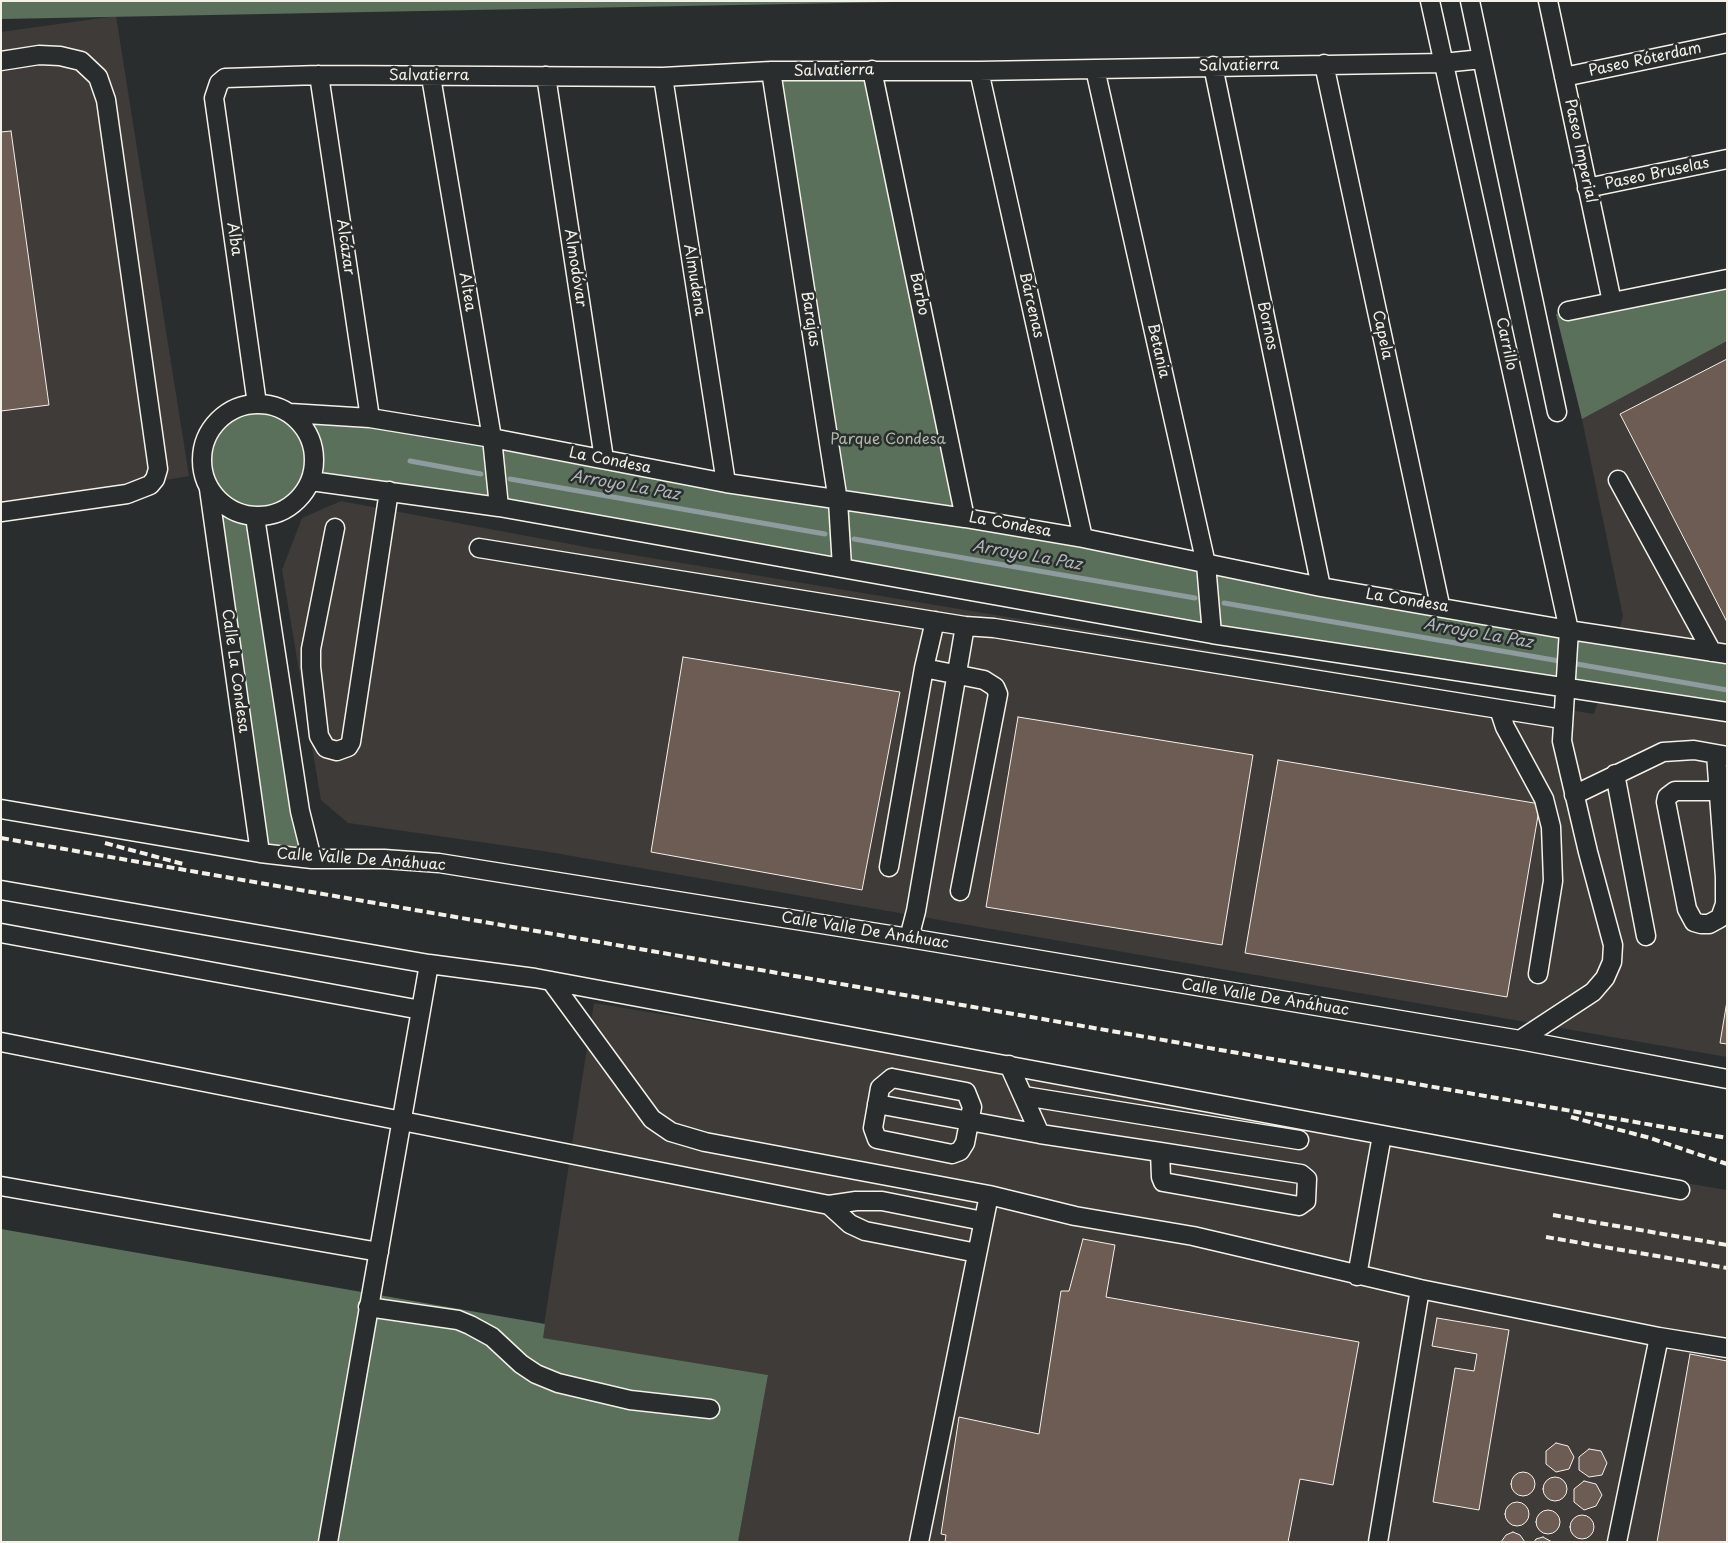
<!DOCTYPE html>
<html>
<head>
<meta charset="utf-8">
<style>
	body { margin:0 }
	#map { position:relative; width:1728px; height:1543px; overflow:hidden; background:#2a2d2e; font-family:"Playpen Sans",sans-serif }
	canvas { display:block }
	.frame { position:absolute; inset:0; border:2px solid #f4f1e8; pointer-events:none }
</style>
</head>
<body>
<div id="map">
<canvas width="1728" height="1543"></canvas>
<div class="frame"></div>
</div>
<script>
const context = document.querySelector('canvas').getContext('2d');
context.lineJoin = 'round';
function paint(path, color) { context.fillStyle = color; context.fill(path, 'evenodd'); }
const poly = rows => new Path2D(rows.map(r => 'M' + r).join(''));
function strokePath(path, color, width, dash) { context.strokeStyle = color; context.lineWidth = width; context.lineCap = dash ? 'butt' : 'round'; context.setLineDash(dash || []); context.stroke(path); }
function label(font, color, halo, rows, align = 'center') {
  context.font = font + ' "Playpen Sans",sans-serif'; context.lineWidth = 5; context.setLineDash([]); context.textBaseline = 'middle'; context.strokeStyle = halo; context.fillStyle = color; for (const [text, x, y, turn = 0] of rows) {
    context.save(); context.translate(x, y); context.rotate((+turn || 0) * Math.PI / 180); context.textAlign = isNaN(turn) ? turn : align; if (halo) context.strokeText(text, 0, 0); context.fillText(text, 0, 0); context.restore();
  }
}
paint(poly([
	[116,16,189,476,1,508,1,32],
	[1727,341,1727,1057,543,851,348,823,321,800,282,570,302,518,341,501,591,548,1594,714,1623,616,1582,419],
	[594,1003,1727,1190,1727,1542,738,1542,768,1375,542,1338]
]), '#3e3b39');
paint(poly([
	[1,1,947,1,1,19],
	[872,70,965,517,1727,654,1727,712,311,481,298,500,278,513,255,517,312,859,261,853,209,489,203,474,201,457,205,440,213,426,225,414,240,407,257,404,274,406,290,413,838,500,771,71],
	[1727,279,1727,341,1582,419,1556,314],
	[1,1229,545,1324,543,1338,768,1375,738,1542,1,1542]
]), '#5a705b');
strokePath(poly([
	[410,461,481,474],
	[510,479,825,534],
	[854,539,1195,598],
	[1224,603,1727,690]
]), '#8e9b9f', 5);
const building = poly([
	[11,131,49,405,1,411,1,132,11,131],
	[1727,359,1727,622,1620,414,1727,359],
	[683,657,900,692,862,890,651,852,683,657],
	[1018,717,1253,755,1222,945,986,907,1018,717],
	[1278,760,1540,804,1507,997,1245,953,1278,760],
	[1727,1001,1727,1044,1720,1043,1727,1001],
	[1083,1239,1115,1245,1106,1297,1359,1342,1333,1485,1300,1479,1288,1542,945,1542,946,1535,941,1534,959,1417,1039,1434,1061,1291,1069,1291,1083,1239],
	[1437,1318,1509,1330,1479,1510,1433,1502,1455,1368,1474,1371,1477,1354,1432,1346,1437,1318],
	[1690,1354,1727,1361,1727,1542,1657,1542,1690,1354],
	[1556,1443,1568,1446,1574,1457,1569,1469,1556,1472,1546,1464,1546,1451,1556,1443],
	[1589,1449,1601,1451,1607,1463,1602,1475,1589,1477,1579,1470,1579,1457,1589,1449],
	'1511 1484a12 12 0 1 1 24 0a12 12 0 1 1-24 0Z',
	'1543 1489a12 12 0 1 1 24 0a12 12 0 1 1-24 0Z',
	[1584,1481,1596,1484,1602,1495,1596,1506,1584,1510,1574,1502,1574,1489,1584,1481],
	'1505 1514a12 12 0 1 1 24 0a12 12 0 1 1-24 0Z',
	'1536 1522a12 12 0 1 1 24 0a12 12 0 1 1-24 0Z',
	'1570 1527a12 12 0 1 1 24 0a12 12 0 1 1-24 0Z',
	[1513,1532,1520,1535,1525,1542,1501,1542,1506,1535,1513,1532],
	[1543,1537,1552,1542,1534,1542,1536,1539,1543,1537]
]);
paint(building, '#6c5c53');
strokePath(building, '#f4f1e8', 1);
const minor = poly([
	[1430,1,1569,630,1562,741,1588,852,1613,945,1612,962,1605,978,1593,992,1520,1040],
	[1470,1,1557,412],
	[1548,1,1612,302],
	[1,61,39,55,60,56,81,61,98,77,106,100,158,469,155,479,150,485,127,494,1,512],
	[1324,64,1440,605],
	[1213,66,1321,587],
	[1095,69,1206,564,1212,634],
	[872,70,965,518],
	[771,71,838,501,842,567],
	[979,71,1083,538],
	[319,75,370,418],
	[546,76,604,459],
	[431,77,492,438,499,507],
	[663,77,726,483],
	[1564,77,1727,43],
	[1587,188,1727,159],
	[1568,311,1727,279],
	'202 460a56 56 0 1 1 112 0a56 56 0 1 1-112 0Z',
	[257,404,214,98,219,83,225,78,319,75,663,77,771,71,979,71,1443,63,1482,59],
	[290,413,370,418,492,438,726,483,965,518,1083,538,1321,587,1569,630,1727,654],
	[1618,480,1712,652],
	[311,481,499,507,1212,634,1727,712],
	[209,489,260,853],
	[255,517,300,811,312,859],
	[335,528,311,649,311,667,319,736,326,748,337,751,348,747,351,742,389,491],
	[479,548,965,626],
	[924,668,984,680,995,687,998,694,960,891],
	[1499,709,1562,719],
	[1716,754,1725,877,1725,904,1720,918,1709,924,1701,924,1694,922,1687,909,1666,802,1667,797,1675,791,1718,791],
	[1615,774,1646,936],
	[1574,795,1663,752,1694,750,1727,756],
	[1,809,260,853,312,859,384,859,439,863,909,938,1520,1040,1727,1079],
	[889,867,924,668,935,621],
	[1,890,429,964,535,978,1680,1190],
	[1,933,421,1010],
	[909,938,916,911,965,626,994,628,1499,709,1505,727,1544,799,1551,827,1553,881,1538,974],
	[551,981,652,1119,671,1132,705,1142,989,1195,1075,1216,1193,1236,1420,1289,1659,1337,1727,1348],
	[1,1042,829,1205,856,1201,882,1201,983,1221],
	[1009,1065,1040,1134,1160,1152,1301,1174,1307,1179,1306,1201,1299,1206,1163,1182,1161,1177,1160,1152],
	[892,1078,966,1092,972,1107,965,1143,960,1151,952,1154,877,1139,873,1128,880,1088,892,1078],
	[1024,1096,1299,1140],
	[877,1104,1040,1134],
	[1,1186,379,1252],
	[829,1205,850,1224,865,1231,977,1253],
	[1357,1276,1382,1135],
	[368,1307,458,1320,470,1325,492,1337,521,1364,536,1374,558,1383,630,1400,710,1409],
	[328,1542,429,964],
	[919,1542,989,1195],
	[1378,1542,1420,1289],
	[1617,1542,1659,1337]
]);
strokePath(minor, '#f4f1e8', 21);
strokePath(minor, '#2a2d2e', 18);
strokePath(poly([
	[1,838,1727,1138],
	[105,843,183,864],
	[1571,1117,1650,1138,1727,1164],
	[1553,1215,1727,1245],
	[1546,1237,1727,1268]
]), '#f4f1e8', 4, [8, 4]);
label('15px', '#f4f1e8', '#2a2d2e', [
	["Paseo Róterdam",1645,60,-12],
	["Salvatierra",1239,66,-1],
	["Salvatierra",834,71,-1],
	["Salvatierra",429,76],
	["Paseo Imperial",1580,151,78],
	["Paseo Bruselas",1657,174,-12],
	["Alba",234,239,82],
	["Alcázar",345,247,82],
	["Almodóvar",575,268,81],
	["Almudena",694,280,81],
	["Altea",467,292,81],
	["Barbo",919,294,78],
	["Bárcenas",1031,305,77],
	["Barajas",810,319,81],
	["Bornos",1267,326,78],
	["Capela",1382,335,78],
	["Carrillo",1506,344,78],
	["Betania",1158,351,77],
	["La Condesa",610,461,11],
	["La Condesa",1010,525,10],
	["La Condesa",1407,601,9],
	["Calle La Condesa",235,671,82],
	["Calle Valle De Anáhuac",361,860,4],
	["Calle Valle De Anáhuac",865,931,9],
	["Calle Valle De Anáhuac",1265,998,9]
]);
label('15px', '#afb7a9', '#2a2d2e', [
	["Parque Condesa",888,440]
]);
label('italic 16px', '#b0b8b7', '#2a2d2e', [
	["Arroyo La Paz",625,486,10],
	["Arroyo La Paz",1027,556,10],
	["Arroyo La Paz",1478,634,10]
]);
</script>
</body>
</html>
